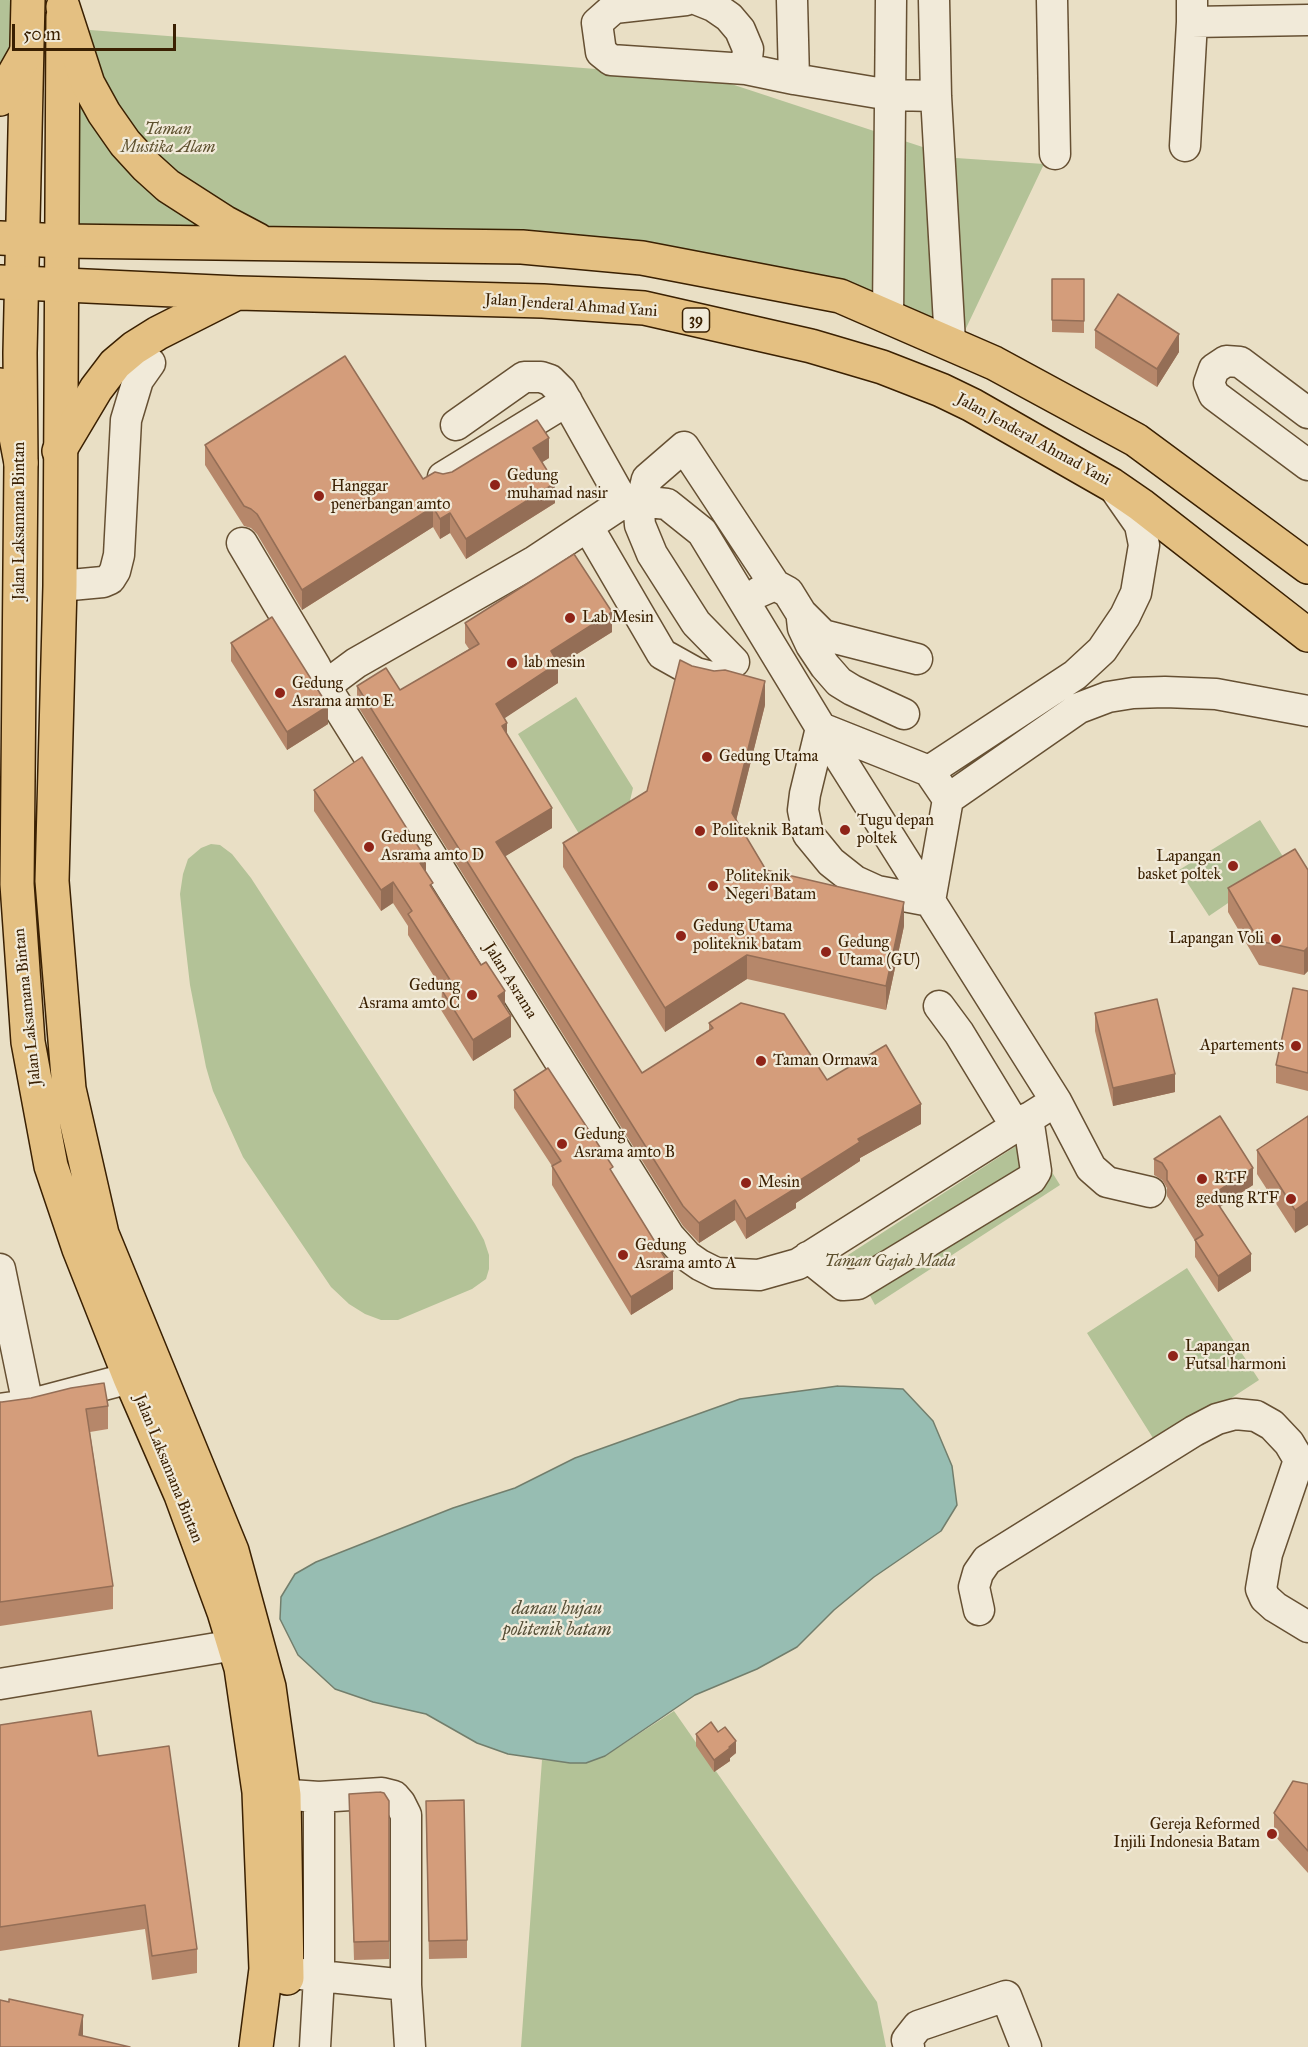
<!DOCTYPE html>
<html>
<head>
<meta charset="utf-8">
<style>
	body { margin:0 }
	#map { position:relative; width:1308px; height:2047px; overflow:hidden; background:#e9dfc5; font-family:"IM FELL Great Primer",serif }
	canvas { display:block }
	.scale { position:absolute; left:12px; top:24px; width:164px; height:27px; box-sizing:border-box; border:3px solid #3a2002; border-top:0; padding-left:8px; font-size:18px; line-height:21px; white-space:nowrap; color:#3a2002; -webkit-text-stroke:4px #f1ead9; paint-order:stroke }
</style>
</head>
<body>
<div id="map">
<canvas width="1308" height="2047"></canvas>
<div class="scale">50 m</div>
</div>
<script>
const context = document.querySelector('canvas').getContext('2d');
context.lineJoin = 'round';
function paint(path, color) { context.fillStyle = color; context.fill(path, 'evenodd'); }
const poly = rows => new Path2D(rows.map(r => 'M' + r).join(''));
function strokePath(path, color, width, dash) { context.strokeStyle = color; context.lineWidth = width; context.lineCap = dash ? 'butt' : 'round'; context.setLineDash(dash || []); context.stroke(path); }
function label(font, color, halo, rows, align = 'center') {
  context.font = font + ' "IM FELL Great Primer",serif'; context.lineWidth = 4.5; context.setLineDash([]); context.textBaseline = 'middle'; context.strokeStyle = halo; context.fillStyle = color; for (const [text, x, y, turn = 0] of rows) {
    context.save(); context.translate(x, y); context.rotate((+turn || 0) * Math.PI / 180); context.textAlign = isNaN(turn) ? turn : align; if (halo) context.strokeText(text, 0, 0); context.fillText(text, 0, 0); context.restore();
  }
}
paint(poly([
	[0,0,15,0,14,43,0,80],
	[90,30,713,78,956,158,1044,164,959,343,642,258,63,241,63,91],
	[576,697,633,788,628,809,581,837,518,734],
	[1260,820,1287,863,1209,916,1179,870],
	[211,844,220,845,232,854,251,878,475,1224,484,1240,489,1255,489,1269,486,1279,472,1289,398,1320,381,1320,365,1314,349,1304,331,1287,243,1157,213,1091,206,1067,190,985,184,933,180,894,183,874,188,859,201,848],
	[1030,1137,1060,1185,875,1305,848,1255],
	[1187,1268,1259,1380,1158,1446,1087,1333],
	[674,1711,877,2002,886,2047,521,2047,542,1760,586,1763,605,1756]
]), '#b3c297');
const water = poly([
	[838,1386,903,1389,933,1421,952,1466,957,1505,941,1531,874,1577,834,1610,797,1647,757,1669,695,1695,605,1756,586,1763,570,1763,508,1754,477,1743,426,1714,373,1702,335,1689,298,1655,280,1619,281,1597,295,1574,316,1562,453,1508,515,1488,575,1458,740,1399,838,1386]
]);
paint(water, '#97bdb2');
strokePath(water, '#727e6c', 1.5);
const minor = poly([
	[686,0,614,8,597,23,601,52,611,60,746,69,794,79],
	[698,0,713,6,729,17,740,30,748,49,746,69],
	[792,0,794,79,890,95,936,96],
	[934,0,936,96,950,342],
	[1052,0,1055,154],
	[1192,22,1308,20],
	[1185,146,1192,22,1192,0],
	[888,316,891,0],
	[1308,413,1240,362,1226,361,1214,369,1209,383,1214,395,1308,465],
	[456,425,524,377,541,377,550,380,561,391,625,505],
	[443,477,567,401],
	[588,527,662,654,696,673,716,678],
	[242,543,315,666,325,686,669,1236,687,1256,700,1265,716,1273,759,1275,798,1264,1056,1101],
	[60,586,103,582,110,579,115,571,119,555,126,420,138,380,150,363],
	[759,592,775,585,788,592,801,613,823,635,917,659],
	[802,619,803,628,811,645,825,666,839,682,852,690,904,714],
	[734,662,696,623,652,554,640,525,639,513,647,479,684,447,775,585],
	[325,686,356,663,535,561,618,506,639,501,667,504,702,532,821,728,1056,1101,1091,1168,1107,1182,1150,1192],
	[821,728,929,771,948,799,930,901],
	[821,728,805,794,803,810,808,834,831,862,855,881,877,891,930,901],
	[929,771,1075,675,1102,650,1125,616,1136,593,1144,545,1140,525,1117,492],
	[948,799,1079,708,1108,697,1133,693,1165,692,1216,694,1308,711],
	[939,1006,959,1033,1015,1125],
	[808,1257,843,1285,858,1284,1031,1179,1036,1171,1028,1118],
	[0,1269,28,1405],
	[0,1409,28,1405,130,1378],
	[979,1610,974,1587,978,1573,987,1560,1194,1431,1217,1419,1235,1414,1256,1416,1272,1425,1289,1443,1299,1460,1267,1554,1261,1589,1265,1598,1275,1607,1308,1627],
	[0,1684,235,1645],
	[262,1793,319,1797,382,1793,394,1796,400,1803,406,1815,406,1985,410,2047],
	[301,1974,406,1985],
	[315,2047,319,1977,319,1797],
	[909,2047,907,2040,918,2026,1006,1996,1026,2047]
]);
const major = poly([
	[28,0,20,353,21,463,17,884,28,1042,51,1166,79,1249,130,1378,181,1495,224,1612,241,1668,259,1792,266,1969,256,2047],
	[63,17,60,586,52,881,69,1089,102,1234,232,1551,269,1687,284,1795,287,1978]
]);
const highway = poly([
	[63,7,88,84,104,113,125,143,147,167,168,186,224,222,258,240],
	[0,99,26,53],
	[0,238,63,241,522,247,642,258,840,296,994,363,1136,440,1308,567],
	[0,282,238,293,543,301,644,308,811,346,882,367,941,390,972,405,1112,485,1141,505,1308,635],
	[0,385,9,401,21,463],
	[59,451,96,389,115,364,134,348,158,333,237,293]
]);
strokePath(minor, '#665033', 33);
strokePath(major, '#3a2002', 36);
strokePath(highway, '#3a2002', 36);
strokePath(minor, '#f1ead9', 30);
strokePath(major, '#e4c082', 33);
strokePath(highway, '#e4c082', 33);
paint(poly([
	[1052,279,1084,279,1084,333,1052,332],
	[1095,330,1179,352,1157,387,1095,348],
	[205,445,423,479,443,474,549,458,542,462,555,503,466,559,450,533,440,539,433,527,302,610,257,534,251,528,244,526,205,465],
	[465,623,612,632,558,666,558,683,504,718,507,734,552,828,505,856,642,1073,709,1031,709,1023,827,1080,921,1124,860,1158,860,1161,796,1203,796,1208,746,1239,735,1220,699,1243,683,1226,357,705,357,686,400,690,469,649,465,643],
	[231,643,328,724,287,750,231,661],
	[765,705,736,820,766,870,904,926,886,1010,747,979,665,1032,563,867,563,843,647,791],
	[314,790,426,873,433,889,505,1008,511,1037,473,1061,441,1010,442,989,408,935,408,926,393,903,381,911,314,811],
	[1308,870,1308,971,1304,975,1259,965,1228,912,1228,888],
	[1308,991,1308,1091,1276,1083,1276,1065],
	[1095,1013,1175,1092,1113,1106,1095,1031],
	[514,1090,613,1175,673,1289,631,1315,552,1185,552,1166,514,1108],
	[1308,1116,1295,1233,1257,1174,1257,1150],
	[1154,1159,1253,1185,1220,1207,1251,1271,1218,1292,1195,1257,1195,1241,1167,1196,1167,1188,1162,1180,1154,1175],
	[0,1402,108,1406,108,1429,90,1432,113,1586,113,1609,0,1626],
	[0,1725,98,1756,197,1949,197,1973,152,1980,145,1929,0,1951],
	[718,1732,736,1753,730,1758,730,1761,714,1772,696,1746,696,1734],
	[1308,1784,1308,1873,1274,1835,1274,1813],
	[349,1794,389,1801,389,1959,354,1960],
	[426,1819,467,1940,467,1958,429,1959]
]), '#b6876a');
paint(poly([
	[1179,334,1179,352,1157,387,1157,369],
	[549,438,549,458,533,468,533,448],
	[555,483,555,503,466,559,466,539],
	[433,507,433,527,302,610,302,590],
	[450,513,450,533,440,539,440,519],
	[612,612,612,632,558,666,558,683,496,724,496,704,551,651],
	[765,681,765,705,732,837,732,813],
	[328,706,328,724,287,750,287,732],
	[507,723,507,743,502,726],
	[552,808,552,828,496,862,496,842],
	[426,859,426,881,420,863],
	[393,882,393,903,381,911,381,890],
	[904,902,904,926,886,1010,886,986],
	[1308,947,1308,971,1304,975,1304,951],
	[747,955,747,979,665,1032,665,1008],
	[505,991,505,1012,498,996],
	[511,1016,511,1037,473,1061,473,1040],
	[1175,1074,1175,1092,1113,1106,1113,1088],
	[921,1104,921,1124,860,1158,860,1161,796,1203,796,1208,746,1239,746,1219,794,1184,858,1139],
	[1253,1168,1253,1185,1212,1212,1212,1195],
	[735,1200,735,1220,699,1243,699,1223],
	[1308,1201,1308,1225,1295,1233,1295,1210],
	[1251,1254,1251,1271,1218,1292,1218,1276],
	[673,1271,673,1289,631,1315,631,1297],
	[736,1741,736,1753,730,1758,730,1761,714,1772,714,1760],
	[83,2015,83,2035,81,2047,79,2035]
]), '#946e56');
const building = poly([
	[1052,279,1084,279,1084,321,1052,320,1052,279],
	[1118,294,1179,334,1157,369,1095,330,1118,294],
	[345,356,423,479,435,472,443,474,452,472,537,420,549,438,533,448,555,483,466,539,450,513,440,519,433,507,302,590,257,514,251,509,244,506,205,445,345,356],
	[574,554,612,612,551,651,558,663,496,704,507,723,502,726,552,808,496,842,642,1073,713,1028,709,1023,741,1003,784,1014,827,1080,886,1045,921,1104,858,1139,860,1142,794,1184,796,1188,746,1219,735,1200,699,1223,683,1206,357,686,386,668,400,690,479,644,465,623,574,554],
	[272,617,328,706,287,732,231,643,272,617],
	[680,660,692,666,714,671,725,670,765,681,732,813,766,870,904,902,886,986,747,955,665,1008,563,843,647,791,680,660],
	[362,757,426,859,420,863,433,883,430,885,481,965,486,962,505,991,498,996,511,1016,473,1040,441,989,452,983,408,914,412,911,393,882,381,890,314,790,362,757],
	[1295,849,1308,870,1308,947,1304,951,1259,941,1228,888,1295,849],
	[1293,988,1308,991,1308,1073,1276,1065,1293,988],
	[1157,999,1175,1074,1113,1088,1095,1013,1157,999],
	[548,1068,613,1167,610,1169,673,1271,631,1297,552,1166,561,1161,514,1090,548,1068],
	[1220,1116,1253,1168,1212,1195,1251,1254,1218,1276,1195,1240,1203,1235,1167,1180,1167,1171,1162,1163,1154,1159,1220,1116],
	[1308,1116,1308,1201,1295,1210,1257,1150,1308,1116],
	[104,1383,108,1406,86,1409,113,1586,0,1602,0,1402,2,1402,31,1398,71,1388,104,1383],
	[91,1711,98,1756,169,1746,197,1949,152,1956,145,1905,0,1927,0,1725,91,1711],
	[711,1722,718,1732,725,1727,736,1741,729,1747,730,1748,714,1760,696,1734,711,1722],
	[1293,1781,1308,1784,1308,1851,1274,1813,1293,1781],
	[380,1792,384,1793,389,1801,389,1941,354,1942,349,1794,380,1792],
	[464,1800,467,1940,429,1941,426,1801,464,1800],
	[9,1999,83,2015,79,2035,130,2047,0,2047,0,2000,9,2002,9,1999]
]);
paint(building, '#d49d7b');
strokePath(building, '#946e56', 1.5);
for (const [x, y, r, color] of [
	[495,485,6,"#8f2418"],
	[319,496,6,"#8f2418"],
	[570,618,6,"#8f2418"],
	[512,663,6,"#8f2418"],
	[280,693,6,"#8f2418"],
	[707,757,6,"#8f2418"],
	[845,830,6,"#8f2418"],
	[700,831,6,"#8f2418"],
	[369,847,6,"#8f2418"],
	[1233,866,6,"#8f2418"],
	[713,886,6,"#8f2418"],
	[681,936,6,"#8f2418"],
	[1276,939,6,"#8f2418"],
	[826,952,6,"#8f2418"],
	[472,995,6,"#8f2418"],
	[1296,1046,6,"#8f2418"],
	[761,1061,6,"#8f2418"],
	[562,1144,6,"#8f2418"],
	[1202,1179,6,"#8f2418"],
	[746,1183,6,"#8f2418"],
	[1291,1199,6,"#8f2418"],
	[623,1255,6,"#8f2418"],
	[1173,1356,6,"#8f2418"],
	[1272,1834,6,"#8f2418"]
]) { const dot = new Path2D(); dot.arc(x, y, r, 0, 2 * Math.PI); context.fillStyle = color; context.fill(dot); strokePath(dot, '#f1ead9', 2); }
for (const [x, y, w] of [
	[696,320,27]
]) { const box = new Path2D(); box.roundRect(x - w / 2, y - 12, w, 24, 4.5); context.fillStyle = '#f1ead9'; context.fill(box); strokePath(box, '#3a2002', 1.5); }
label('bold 15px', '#3a2002', null, [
	["39",696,320]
]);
label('italic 16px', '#5e512f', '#f1ead9', [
	["Taman",168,130],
	["Mustika Alam",168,148],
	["Taman Gajah Mada",890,1262]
]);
label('16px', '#3a2002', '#f1ead9', [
	["Jalan Jenderal Ahmad Yani",571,306,4],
	["Jalan Jenderal Ahmad Yani",1033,440,29],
	["Jalan Laksamana Bintan",20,521,-90],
	["Jalan Asrama",510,981,58],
	["Jalan Laksamana Bintan",28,1007,-96],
	["Jalan Laksamana Bintan",168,1469,68]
]);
label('16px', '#3a2002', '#f1ead9', [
	["Gedung",507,476],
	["muhamad nasir",507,494],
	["Hanggar",331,487],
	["penerbangan amto",331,505],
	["Lab Mesin",582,618],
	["lab mesin",524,663],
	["Gedung",292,684],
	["Asrama amto E",292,702],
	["Gedung Utama",719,757],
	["Tugu depan",857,821],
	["poltek",857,839],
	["Politeknik Batam",712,831],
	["Gedung",381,838],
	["Asrama amto D",381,856],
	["Lapangan",1221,857,"right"],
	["basket poltek",1221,875,"right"],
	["Politeknik",725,877],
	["Negeri Batam",725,895],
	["Gedung Utama",693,927],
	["politeknik batam",693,945],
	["Lapangan Voli",1264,939,"right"],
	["Gedung",838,943],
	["Utama (GU)",838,961],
	["Gedung",460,986,"right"],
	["Asrama amto C",460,1004,"right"],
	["Apartements",1284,1046,"right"],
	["Taman Ormawa",773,1061],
	["Gedung",574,1135],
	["Asrama amto B",574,1153],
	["RTF",1214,1179],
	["Mesin",758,1183],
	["gedung RTF",1279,1199,"right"],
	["Gedung",635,1246],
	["Asrama amto A",635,1264],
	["Lapangan",1185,1347],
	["Futsal harmoni",1185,1365],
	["Gereja Reformed",1260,1825,"right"],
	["Injili Indonesia Batam",1260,1843,"right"]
], 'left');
label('italic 18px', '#564f37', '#f1ead9', [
	["danau hujau",557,1610],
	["politenik batam",557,1631]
]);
</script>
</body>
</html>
